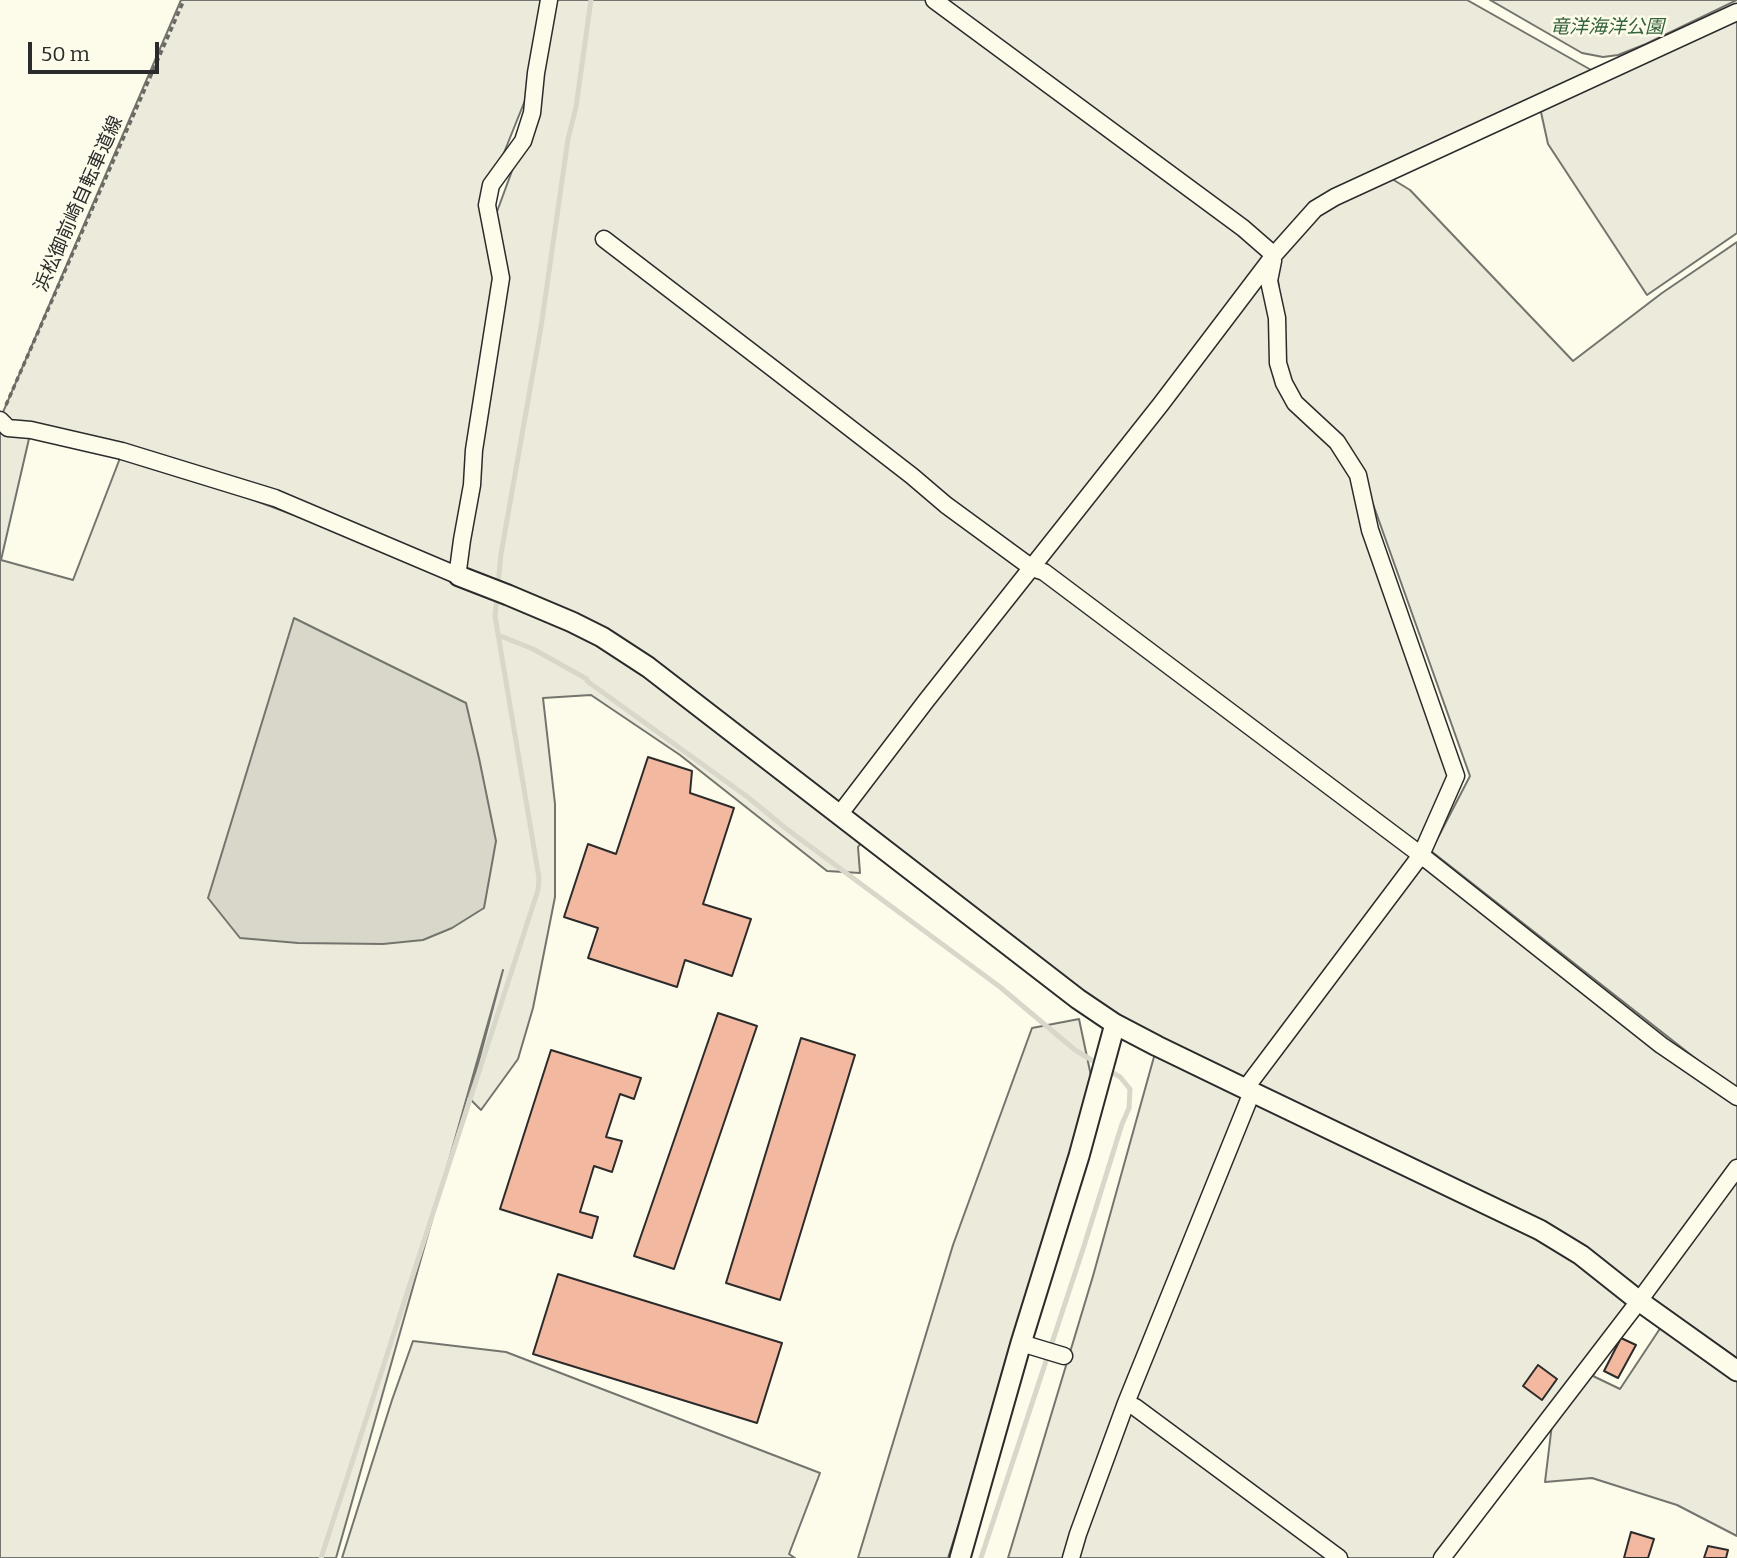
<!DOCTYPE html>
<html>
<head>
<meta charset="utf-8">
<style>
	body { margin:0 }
	#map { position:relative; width:1737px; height:1558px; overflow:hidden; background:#fdfbea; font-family:Bitter,serif }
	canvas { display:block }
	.scale { position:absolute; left:28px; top:42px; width:131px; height:32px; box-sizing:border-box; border:4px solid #2b2b2b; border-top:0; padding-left:9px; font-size:21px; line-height:24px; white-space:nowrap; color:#2b2b2b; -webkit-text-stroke:5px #fdfbea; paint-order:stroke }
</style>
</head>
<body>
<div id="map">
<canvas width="1737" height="1558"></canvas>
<div class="scale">50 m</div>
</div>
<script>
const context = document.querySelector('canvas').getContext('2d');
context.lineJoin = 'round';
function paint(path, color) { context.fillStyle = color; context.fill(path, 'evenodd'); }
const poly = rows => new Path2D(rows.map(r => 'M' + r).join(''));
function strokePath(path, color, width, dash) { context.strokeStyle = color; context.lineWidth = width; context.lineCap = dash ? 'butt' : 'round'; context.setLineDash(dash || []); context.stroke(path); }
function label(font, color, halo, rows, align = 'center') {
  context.font = font + ' Bitter,"Noto Sans JP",serif'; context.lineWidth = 5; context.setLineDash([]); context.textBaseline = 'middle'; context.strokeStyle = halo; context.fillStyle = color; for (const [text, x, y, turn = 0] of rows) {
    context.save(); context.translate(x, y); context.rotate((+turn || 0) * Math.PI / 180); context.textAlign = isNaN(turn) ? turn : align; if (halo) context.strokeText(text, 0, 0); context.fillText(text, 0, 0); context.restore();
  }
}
const green = poly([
	[181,0,1467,0,1600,75,1737,12,1737,233,1647,295,1548,144,1539,103,1384,174,1410,190,1573,361,1662,293,1737,242,1737,1091,1431,851,1470,776,1358,462,1358,475,1456,776,1421,855,1737,1095,1737,1536,1677,1505,1592,1478,1545,1482,1553,1416,1442,1558,1008,1558,1093,1276,1157,1046,1115,1024,866,836,858,847,860,873,827,871,680,755,591,695,543,698,555,804,555,897,533,1008,518,1059,481,1110,469,1098,503,970,336,1558,0,1558,0,419,181,0],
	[532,83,523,141,495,217,491,185,532,83],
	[1250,238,1274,255,1279,287,1278,303,1268,264,1250,238],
	[31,430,122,453,73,580,1,560,31,430],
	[153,463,186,471,443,570,153,463],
	[1640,1301,1665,1321,1620,1389,1593,1376,1622,1323,1640,1301],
	[1490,0,1737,0,1646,44,1618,55,1603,57,1582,53,1490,0],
	[1079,1019,1095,1095,948,1558,858,1558,953,1245,1032,1028,1079,1019],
	[413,1341,506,1352,820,1473,789,1554,795,1558,342,1558,392,1400,413,1341]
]);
paint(green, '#ecebdb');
strokePath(green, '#74746e', 2);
const water = poly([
	[294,618,466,703,479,758,496,841,484,908,452,928,423,940,383,944,298,943,240,938,208,898,294,618]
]);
paint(water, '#d8d7c9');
strokePath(water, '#74746e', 2);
strokePath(poly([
	[498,635,533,649,587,679,587,681,749,798,784,827,1000,987,1075,1050,1100,1065],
	[321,1558,538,890,539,878,495,616,501,554,541,327,568,139,576,107,591,0],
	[981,1558,1084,1246,1122,1124,1129,1108,1130,1089,1120,1077,1108,1070]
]), '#d8d7c9', 5);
const building = poly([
	[648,757,692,771,690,793,734,808,703,904,751,919,732,976,685,960,677,987,588,958,598,928,564,917,588,844,616,854,648,757],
	[718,1013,757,1026,674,1269,634,1256,718,1013],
	[801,1038,855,1055,780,1300,726,1283,801,1038],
	[551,1050,641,1078,634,1099,620,1094,606,1137,622,1141,612,1172,594,1166,580,1212,598,1217,592,1238,500,1209,551,1050],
	[558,1274,782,1343,757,1423,533,1354,558,1274],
	[1621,1338,1636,1345,1618,1378,1604,1371,1621,1338],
	[1538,1365,1557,1379,1542,1400,1523,1386,1538,1365],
	[1631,1532,1654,1539,1648,1558,1624,1558,1631,1532],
	[1708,1546,1728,1550,1726,1558,1704,1558,1708,1546]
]);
paint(building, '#f2b8a0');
strokePath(building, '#2b2b2b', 2);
const minor = poly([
	[934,0,1243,228,1274,255],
	[604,239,775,370,912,476,946,505,1032,568,1044,572,1421,855,1661,1045,1737,1097],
	[0,420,8,428,31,430,122,451,275,498,459,576,458,570,462,540,472,485,474,450,501,278,487,205,491,185,523,141,532,113,536,73,549,0],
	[839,815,926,701,1161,404,1274,255,1315,209,1335,197,1737,12],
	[1245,1089,1421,855,1456,776,1370,530,1358,475,1337,442,1295,403,1284,383,1278,363,1277,318,1269,281,1273,261],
	[1021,1343,1064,1356],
	[1126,1403,1135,1407,1339,1558],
	[1071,1558,1078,1534,1126,1403,1252,1092],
	[1442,1558,1639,1301,1737,1168]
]);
const tertiary = poly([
	[459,576,508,595,572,622,602,637,648,667,1078,999,1115,1024,1157,1046,1252,1092,1540,1230,1581,1255,1639,1301,1737,1371],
	[960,1558,1021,1343,1079,1156,1115,1024]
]);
strokePath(minor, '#2b2b2b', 19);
strokePath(tertiary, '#2b2b2b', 23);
strokePath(poly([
	[6,405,184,0]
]), '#6a6964', 3.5, [5, 3.5]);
strokePath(minor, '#fdfbea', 16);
strokePath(tertiary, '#fdfbea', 19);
label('italic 19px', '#34623c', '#fdfbea', [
	["竜洋海洋公園",1607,28]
]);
label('19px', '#2b2b2b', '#fdfbea', [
	["浜松御前崎自転車道線",79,204,-66]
]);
</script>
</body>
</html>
